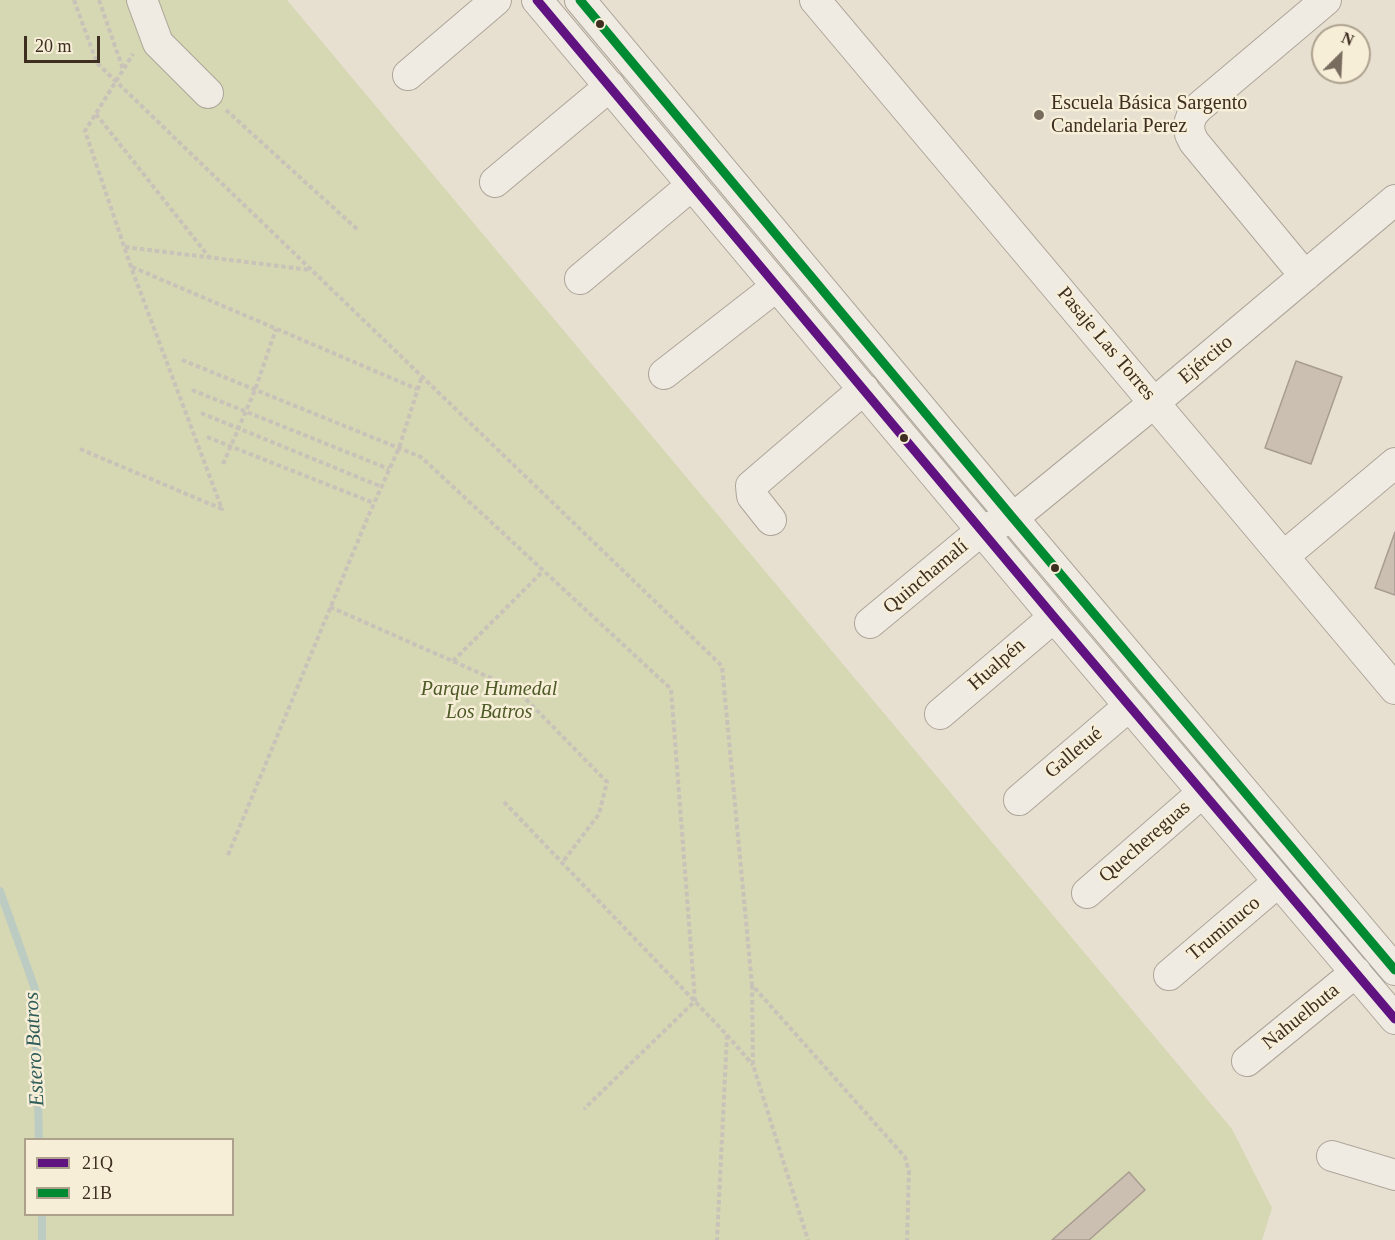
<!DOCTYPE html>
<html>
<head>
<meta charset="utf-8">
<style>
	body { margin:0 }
	#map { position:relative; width:1395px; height:1240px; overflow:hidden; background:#e7e0d1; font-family:"Times New Roman",serif }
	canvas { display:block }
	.legend { position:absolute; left:24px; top:1138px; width:210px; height:78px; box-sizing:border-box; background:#f7eed8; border:2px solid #ada18e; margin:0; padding:8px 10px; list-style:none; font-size:18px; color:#3d2e20 }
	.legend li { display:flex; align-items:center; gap:12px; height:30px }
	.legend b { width:30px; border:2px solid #ada18e }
	.north { position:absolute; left:1311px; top:24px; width:60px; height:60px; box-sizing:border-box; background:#f7eed8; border:2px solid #ada18e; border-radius:50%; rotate:24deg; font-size:16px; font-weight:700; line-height:24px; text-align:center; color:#3d2e20 }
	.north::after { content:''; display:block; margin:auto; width:21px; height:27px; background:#786c5e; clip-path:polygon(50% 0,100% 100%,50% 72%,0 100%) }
	.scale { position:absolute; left:24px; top:36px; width:76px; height:27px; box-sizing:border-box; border:3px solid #3d2e20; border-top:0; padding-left:8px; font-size:18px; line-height:21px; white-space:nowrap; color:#3d2e20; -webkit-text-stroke:4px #f7eed8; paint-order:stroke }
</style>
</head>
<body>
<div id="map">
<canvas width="1395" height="1240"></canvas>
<ul class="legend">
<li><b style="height:8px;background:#5f1280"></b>21Q</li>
<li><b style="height:8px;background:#008a32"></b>21B</li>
</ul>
<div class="north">N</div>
<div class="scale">20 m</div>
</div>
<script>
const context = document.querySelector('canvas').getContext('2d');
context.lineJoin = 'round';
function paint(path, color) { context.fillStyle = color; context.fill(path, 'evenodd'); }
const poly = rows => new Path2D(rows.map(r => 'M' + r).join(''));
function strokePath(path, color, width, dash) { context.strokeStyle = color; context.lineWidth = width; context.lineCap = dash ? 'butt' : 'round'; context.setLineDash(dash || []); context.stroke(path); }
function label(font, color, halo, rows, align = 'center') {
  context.font = font + ' "Times New Roman",serif'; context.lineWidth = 5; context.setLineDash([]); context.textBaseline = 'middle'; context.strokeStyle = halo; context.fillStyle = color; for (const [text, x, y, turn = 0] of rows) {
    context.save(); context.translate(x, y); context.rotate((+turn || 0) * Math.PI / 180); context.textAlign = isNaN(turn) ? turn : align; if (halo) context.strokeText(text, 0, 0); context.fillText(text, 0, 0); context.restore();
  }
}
paint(poly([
	[0,0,287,0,1232,1129,1272,1208,1262,1240,0,1240],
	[26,1140,232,1140,232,1214,26,1214]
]), '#d6d7b3');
strokePath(poly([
	[0,891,35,989,39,1140],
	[42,1214,42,1240]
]), '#bcccc2', 8);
const building = poly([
	[1296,361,1342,377,1311,464,1265,448,1296,361],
	[1395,532,1395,595,1375,588,1395,532],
	[1129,1172,1145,1190,1089,1240,1052,1240,1129,1172]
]);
paint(building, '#cbbfb2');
strokePath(building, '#a89c90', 1.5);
const minor = poly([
	[142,0,158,43,208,93],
	[537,0,1054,617,1395,1019],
	[580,0,1013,518,1395,970],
	[815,0,1395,689],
	[408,75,496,0],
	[495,182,610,86],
	[1305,276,1194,142,1190,134,1189,124,1192,115,1198,108,1326,0],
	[580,279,692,185],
	[664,374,777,286],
	[771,520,752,496,751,486,864,389],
	[1284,556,1395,463],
	[870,623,982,530,1013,518,1155,402,1395,200],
	[940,714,1054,617],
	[1019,800,1129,706],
	[1087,893,1203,792],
	[1169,975,1278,882],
	[1247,1061,1356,972],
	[1332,1156,1395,1175]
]);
strokePath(minor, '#ada599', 32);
strokePath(poly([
	[74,0,97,63,722,666,752,985,905,1157,909,1172,907,1240],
	[99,0,123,69],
	[226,110,358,230],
	[96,114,209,257],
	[125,247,311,270],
	[132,267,417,389],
	[182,360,421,457,671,689,695,1001,584,1109],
	[192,390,389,469],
	[201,413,382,487],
	[207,437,374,503],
	[80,449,222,509,131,267,85,131,133,54],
	[223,464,255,390,276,329],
	[330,607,516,689,607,782,599,814,562,863],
	[453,661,543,571],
	[504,802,727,1035,717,1240],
	[228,855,367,519,399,448,422,376],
	[752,985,753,1065,808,1240],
	[727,1035,753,1065]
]), '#c8c2b9', 4, [4.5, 3]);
strokePath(minor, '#efebe3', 30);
strokePath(poly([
	[537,0,1054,617,1395,1019]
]), '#5f1280', 9);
strokePath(poly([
	[580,0,1013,518,1395,970]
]), '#008a32', 9);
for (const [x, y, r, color] of [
	[600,24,5,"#3d2e20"],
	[1039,115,6,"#786c5e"],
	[904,438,5,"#3d2e20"],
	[1055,568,5,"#3d2e20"]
]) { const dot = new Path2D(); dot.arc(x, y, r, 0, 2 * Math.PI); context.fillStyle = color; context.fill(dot); strokePath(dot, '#f7eed8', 2); }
label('20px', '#3d2e20', '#f7eed8', [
	["Escuela Básica Sargento",1051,104],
	["Candelaria Perez",1051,127]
], 'left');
label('20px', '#3d2e20', '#f7eed8', [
	["Pasaje Las Torres",1106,344,50],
	["Ejército",1206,360,-40],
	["Quinchamalí",926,577,-40],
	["Hualpén",997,665,-41],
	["Galletué",1074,753,-40],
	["Quechereguas",1145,842,-41],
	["Truminuco",1224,929,-40],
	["Nahuelbuta",1301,1017,-39]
]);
label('italic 20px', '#4d5a26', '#f7eed8', [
	["Parque Humedal",489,690],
	["Los Batros",489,713]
]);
label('italic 21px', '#2f5d5a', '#f7eed8', [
	["Estero Batros",35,1049,-93]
]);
</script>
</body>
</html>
